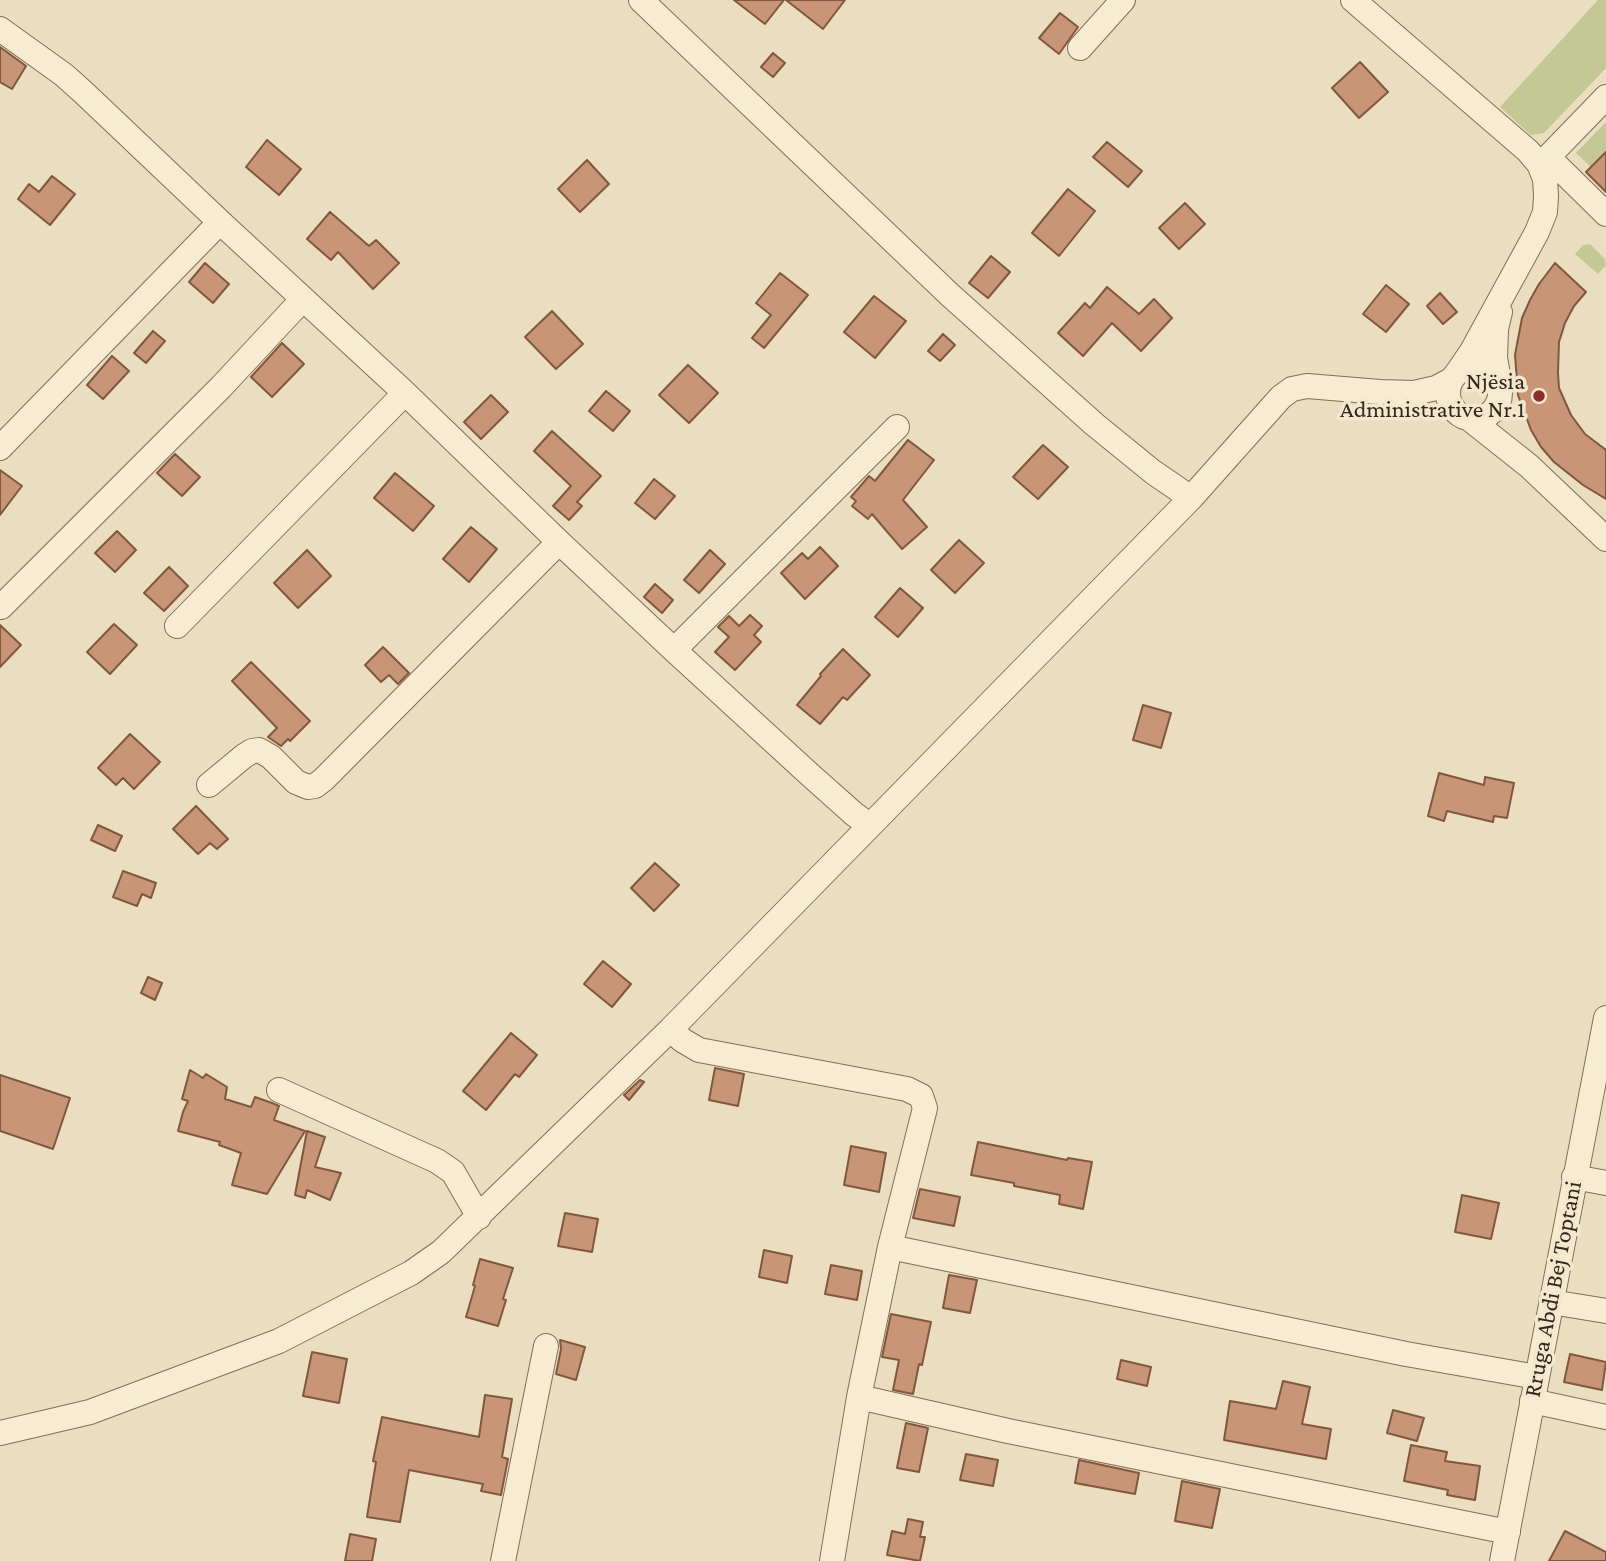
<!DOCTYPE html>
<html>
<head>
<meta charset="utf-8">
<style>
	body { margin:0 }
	canvas { display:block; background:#ebddbf }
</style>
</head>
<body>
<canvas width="1606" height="1561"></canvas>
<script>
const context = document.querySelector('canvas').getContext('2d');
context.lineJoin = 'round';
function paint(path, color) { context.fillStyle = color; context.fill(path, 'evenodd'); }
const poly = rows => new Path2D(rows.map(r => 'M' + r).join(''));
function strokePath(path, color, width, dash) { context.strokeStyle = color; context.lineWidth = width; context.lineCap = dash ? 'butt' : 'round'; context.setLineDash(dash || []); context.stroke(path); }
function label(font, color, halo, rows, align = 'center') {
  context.font = font + ' "Crimson Pro",serif'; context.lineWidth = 7; context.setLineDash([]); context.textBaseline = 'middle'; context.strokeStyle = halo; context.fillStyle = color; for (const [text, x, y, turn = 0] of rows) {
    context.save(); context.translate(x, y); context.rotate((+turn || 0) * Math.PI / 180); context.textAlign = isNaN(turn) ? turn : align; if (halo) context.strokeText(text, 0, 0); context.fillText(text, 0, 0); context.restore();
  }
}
paint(poly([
	[1598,0,1606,0,1606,68,1544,133,1531,135,1500,107],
	[1606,122,1606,152,1591,167,1576,153],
	[1590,244,1605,259,1606,265,1598,274,1575,254,1583,245]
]), '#c3c894');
const building = poly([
	[734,0,784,0,765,24,734,0],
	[786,0,845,0,823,29,786,0],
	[1060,13,1078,27,1059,54,1039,38,1060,13],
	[0,47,26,66,12,89,0,82,0,47],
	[773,53,785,63,773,77,761,67,773,53],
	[1360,62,1388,92,1359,118,1332,88,1360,62],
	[267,140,301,169,279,195,246,167,267,140],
	[1107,142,1142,171,1128,187,1093,157,1107,142],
	[1606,152,1606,192,1586,172,1606,152],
	[587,160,609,184,580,212,558,189,587,160],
	[52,176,75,194,50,225,18,199,29,184,39,192,52,176],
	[1068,189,1095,211,1059,256,1032,233,1068,189],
	[1185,203,1205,224,1179,249,1159,228,1185,203],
	[330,212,369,246,376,240,399,263,373,289,338,252,331,260,307,239,330,212],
	[991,256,1010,272,988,298,969,283,991,256],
	[205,263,229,284,213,303,189,282,205,263],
	[1555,263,1586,292,1574,306,1565,323,1559,342,1558,373,1559,388,1571,415,1585,434,1606,450,1606,499,1583,485,1554,462,1541,447,1531,430,1518,395,1515,355,1522,318,1530,300,1539,284,1555,263],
	[780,273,808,295,764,348,752,338,771,315,756,303,780,273],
	[1386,285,1409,304,1386,332,1363,314,1386,285],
	[1107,287,1139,314,1154,299,1172,318,1141,351,1112,323,1083,356,1058,333,1085,303,1090,308,1107,287],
	[1440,293,1457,312,1443,324,1427,306,1440,293],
	[874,296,906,321,875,358,844,332,874,296],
	[552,311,583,344,556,369,525,337,552,311],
	[153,331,165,341,146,363,134,353,153,331],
	[943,334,955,345,940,361,928,351,943,334],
	[282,343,304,364,272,397,251,377,282,343],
	[112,356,129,371,103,399,87,385,112,356],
	[688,365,718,393,689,423,659,395,688,365],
	[606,391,630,411,613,431,589,411,606,391],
	[491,395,508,412,481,439,464,422,491,395],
	[552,431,601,476,577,502,582,506,569,520,553,506,571,486,534,451,552,431],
	[908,440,934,460,903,500,927,527,902,549,872,514,868,519,852,506,856,501,851,497,869,476,875,481,908,440],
	[1043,445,1068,467,1038,499,1013,477,1043,445],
	[175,454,200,477,182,496,157,473,175,454],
	[0,470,22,486,0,515,0,470],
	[395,473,434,506,413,531,374,498,395,473],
	[654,479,675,496,655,519,635,503,654,479],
	[471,527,497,549,469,582,443,559,471,527],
	[117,531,136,550,115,572,95,553,117,531],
	[959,540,984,563,955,593,931,570,959,540],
	[820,547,838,566,805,599,781,573,802,553,808,559,820,547],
	[307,550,331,576,298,608,274,583,307,550],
	[710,550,725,564,699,593,684,580,710,550],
	[169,567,188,586,164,611,144,593,169,567],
	[655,584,673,600,662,613,644,597,655,584],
	[900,588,923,608,898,637,875,617,900,588],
	[750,615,762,626,754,635,761,642,735,670,715,652,729,637,718,627,729,616,739,626,750,615],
	[114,624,137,645,110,674,87,652,114,624],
	[0,625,21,645,0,667,0,625],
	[383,647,409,673,398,684,389,675,381,682,365,665,383,647],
	[843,649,870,675,847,700,843,697,820,724,797,705,821,676,820,674,843,649],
	[251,662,310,721,290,741,288,739,281,746,268,737,277,728,232,681,251,662],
	[1143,705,1171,713,1161,748,1133,740,1143,705],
	[130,734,160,762,134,789,123,778,116,785,98,768,130,734],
	[1439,773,1484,785,1485,777,1514,783,1507,818,1494,816,1493,822,1447,811,1444,821,1428,816,1439,773],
	[196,806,228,839,217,849,210,843,198,854,173,829,196,806],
	[98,825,122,836,115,851,91,840,98,825],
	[655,863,679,885,654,911,631,888,655,863],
	[123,871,156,883,151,898,142,894,137,906,113,897,123,871],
	[603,961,631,984,612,1007,584,984,603,961],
	[148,977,162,983,155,1000,141,993,148,977],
	[511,1033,537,1055,519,1077,515,1074,486,1110,463,1091,511,1033],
	[715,1068,744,1074,738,1106,709,1100,715,1068],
	[190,1070,203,1078,206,1074,227,1087,225,1099,251,1107,255,1097,272,1103,279,1106,274,1120,305,1131,267,1194,232,1185,241,1153,219,1145,220,1142,178,1131,183,1112,188,1101,182,1099,190,1070],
	[0,1075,70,1098,53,1149,0,1131,0,1075],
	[640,1080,644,1082,629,1100,624,1095,640,1080],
	[307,1131,325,1137,315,1167,341,1173,330,1200,307,1190,305,1198,295,1195,307,1131],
	[978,1142,1067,1160,1068,1158,1092,1162,1083,1209,1059,1204,1060,1195,1014,1186,1014,1183,971,1175,978,1142],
	[851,1146,886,1153,879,1192,844,1185,851,1146],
	[920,1189,960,1197,954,1226,913,1218,920,1189],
	[1462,1195,1499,1203,1491,1239,1455,1232,1462,1195],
	[565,1213,598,1219,592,1252,558,1246,565,1213],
	[764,1250,792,1256,787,1283,759,1277,764,1250],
	[480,1259,513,1268,503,1299,506,1300,498,1326,466,1317,475,1286,473,1285,480,1259],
	[831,1265,862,1271,857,1300,825,1294,831,1265],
	[949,1275,977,1280,970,1313,943,1308,949,1275],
	[891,1314,931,1322,922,1365,919,1364,913,1394,893,1390,899,1360,882,1357,891,1314],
	[560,1340,585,1347,576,1380,556,1374,561,1349,560,1340],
	[312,1352,347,1359,339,1403,303,1396,312,1352],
	[1570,1354,1606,1362,1602,1390,1564,1382,1570,1354],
	[1121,1360,1151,1367,1147,1386,1117,1379,1121,1360],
	[1283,1381,1310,1387,1302,1424,1331,1429,1326,1459,1224,1440,1230,1401,1276,1409,1283,1381],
	[485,1395,512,1399,502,1457,508,1459,501,1495,481,1491,483,1484,409,1470,400,1522,367,1517,376,1462,373,1461,382,1417,479,1437,485,1395],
	[1393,1410,1424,1418,1417,1441,1387,1433,1393,1410],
	[906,1423,928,1428,919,1472,897,1468,906,1423],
	[1411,1445,1447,1452,1445,1461,1480,1466,1475,1500,1447,1495,1448,1490,1404,1481,1411,1445],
	[966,1454,998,1460,993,1486,960,1480,966,1454],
	[1079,1460,1139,1473,1135,1494,1075,1483,1079,1460],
	[1182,1481,1220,1489,1212,1528,1175,1521,1182,1481],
	[908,1519,923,1522,920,1537,925,1537,920,1561,887,1555,892,1531,905,1534,908,1519],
	[1565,1531,1606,1552,1606,1561,1549,1561,1565,1531],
	[350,1534,376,1539,372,1561,345,1561,350,1534]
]);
paint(building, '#c89676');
strokePath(building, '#80583f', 2);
const minor = poly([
	[641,0,950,295,1094,424,1153,472,1191,498],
	[1353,0,1528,151,1539,164,1545,179,1546,196,1545,212,1537,232,1472,351,1457,373],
	[0,29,64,75,83,92,220,222,405,393,559,542,674,650,808,773,854,814,869,825],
	[1080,48,1123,0],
	[1548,157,1606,214],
	[1539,164,1548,157,1606,97],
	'1448 393a26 26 0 1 1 52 0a26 26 0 1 1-52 0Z',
	[1500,385,1495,358,1496,329,1500,312],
	[1471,420,1529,466,1606,539],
	[0,448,220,222],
	[1,607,221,387,303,299],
	[177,626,405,393],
	[674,650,897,427],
	[209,785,244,756,252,751,259,750,271,757,296,782,308,787,315,786,324,779,559,542],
	[671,1029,682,1040,699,1050,907,1089,921,1096,925,1108,890,1247,859,1397,832,1561],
	[279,1090,437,1161,453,1172,479,1217],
	[1574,1177,1606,1183],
	[890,1247,1406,1354,1537,1377],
	[1551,1302,1606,1311],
	[859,1397,1008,1431,1508,1532],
	[1532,1401,1606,1417],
	[0,1433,90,1412,279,1341,411,1273,441,1252,671,1029,1191,498,1281,397,1292,389,1307,386,1380,392,1414,393,1436,388,1451,380],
	[503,1561,546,1346],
	[1502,1561,1606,1018]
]);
strokePath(minor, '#826e58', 26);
strokePath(minor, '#f7ebd1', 24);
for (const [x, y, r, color] of [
	[1539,396,7,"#8e2b2e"]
]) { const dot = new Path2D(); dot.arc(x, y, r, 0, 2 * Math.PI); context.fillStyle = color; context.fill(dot); strokePath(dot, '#f3e7ce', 2.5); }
label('24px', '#33261c', '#f3e7ce', [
	["Njësia",1525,382],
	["Administrative Nr.1",1525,410]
], 'right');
label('24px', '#33261c', '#f3e7ce', [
	["Rruga Abdi Bej Toptani",1553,1289,-79]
]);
</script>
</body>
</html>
